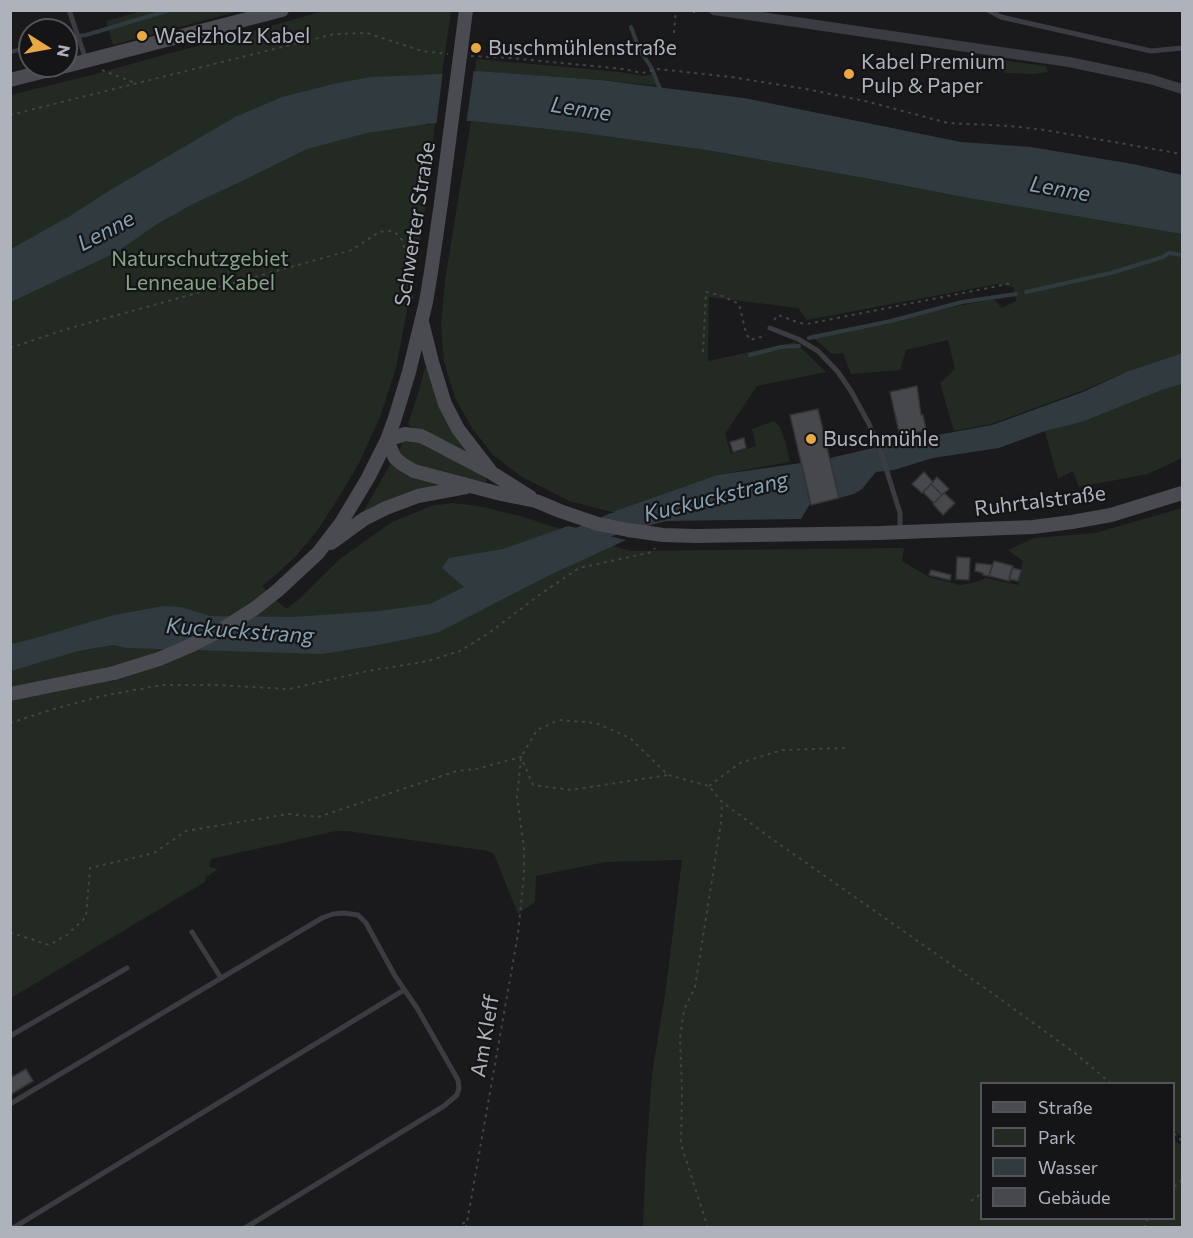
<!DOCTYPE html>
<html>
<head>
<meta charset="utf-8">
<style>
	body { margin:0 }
	#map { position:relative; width:1193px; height:1238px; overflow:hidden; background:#1a1a1c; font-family:Commissioner,sans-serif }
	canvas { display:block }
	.frame { position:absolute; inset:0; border:12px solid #adb2bb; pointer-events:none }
	.legend { position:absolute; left:980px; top:1082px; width:195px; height:138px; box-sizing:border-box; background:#151517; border:2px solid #525459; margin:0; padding:8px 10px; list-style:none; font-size:18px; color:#adb2bb }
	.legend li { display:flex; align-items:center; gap:12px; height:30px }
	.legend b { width:30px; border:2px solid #525459 }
	.north { position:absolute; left:18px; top:18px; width:60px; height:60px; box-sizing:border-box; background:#151517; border:2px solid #525459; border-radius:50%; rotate:101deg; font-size:16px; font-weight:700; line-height:24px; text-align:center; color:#adb2bb }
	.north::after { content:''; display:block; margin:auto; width:21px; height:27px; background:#eaa843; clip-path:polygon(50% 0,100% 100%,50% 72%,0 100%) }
</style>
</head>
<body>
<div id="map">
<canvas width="1193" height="1238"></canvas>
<div class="frame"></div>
<ul class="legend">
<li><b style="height:8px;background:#494b50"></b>Straße</li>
<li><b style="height:16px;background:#222a22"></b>Park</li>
<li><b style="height:16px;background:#303a3f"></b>Wasser</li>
<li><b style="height:16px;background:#47484c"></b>Gebäude</li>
</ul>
<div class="north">N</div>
</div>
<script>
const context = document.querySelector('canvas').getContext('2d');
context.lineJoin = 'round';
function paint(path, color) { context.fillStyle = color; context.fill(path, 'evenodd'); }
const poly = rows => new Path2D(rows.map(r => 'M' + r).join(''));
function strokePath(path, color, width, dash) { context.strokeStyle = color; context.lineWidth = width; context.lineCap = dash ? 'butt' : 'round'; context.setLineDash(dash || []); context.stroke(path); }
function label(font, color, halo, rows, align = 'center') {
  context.font = font + ' Commissioner,sans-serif'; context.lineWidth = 4.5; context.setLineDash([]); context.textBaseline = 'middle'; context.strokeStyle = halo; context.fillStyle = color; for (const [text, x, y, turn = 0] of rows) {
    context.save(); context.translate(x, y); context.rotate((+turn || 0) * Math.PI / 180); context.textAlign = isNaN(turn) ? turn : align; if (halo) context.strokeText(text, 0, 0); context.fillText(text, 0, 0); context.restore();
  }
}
paint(poly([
	[142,11,142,10,239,11,113,45,106,21],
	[323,11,451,11,442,74,433,75,426,125,435,124,423,226,396,368,380,417,359,463,342,492,319,528,297,555,278,573,262,586,286,609,298,600,341,558,392,522,431,506,452,503,478,506,520,516,630,551,904,548,902,561,929,577,960,585,976,582,986,578,1018,585,1023,561,1008,550,1034,538,1095,533,1182,508,1182,1137,1174,1130,1174,1084,982,1084,982,1218,1174,1218,1174,1140,1182,1146,1182,1227,643,1227,645,1172,652,1074,665,995,682,860,606,862,536,876,535,902,518,914,494,854,488,851,347,831,336,831,211,859,209,867,218,869,206,877,205,882,11,998,10,95,96,74,163,55,250,32],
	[977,57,1046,66,1048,72,1033,74,1007,73,981,67,972,60],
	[476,59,620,72,643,76,652,74,658,86,601,80,475,71],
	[471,121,575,132,706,150,870,179,968,198,1182,234,1182,353,1126,372,1082,391,991,424,954,431,940,383,955,369,948,340,906,350,900,370,851,374,843,353,832,354,810,335,994,299,1002,308,1016,301,1013,287,997,284,807,320,798,308,709,297,708,361,795,342,826,372,757,386,725,434,731,454,756,446,752,429,774,421,780,427,785,441,790,462,717,475,612,512,569,501,522,477,493,455,472,428,455,398,444,362,441,326,445,280],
	[425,368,427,368,467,451,466,453,410,426,408,424,419,390],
	[1182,384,1182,458,1148,474,1079,487,1073,471,1058,479,1045,431,1082,422,1162,390],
	[407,440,416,440,485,477,487,481,485,482,467,479,419,467,402,457,399,451,402,443],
	[391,463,438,484,437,486,363,512]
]), '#222a22');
paint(poly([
	[478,71,601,80,744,98,961,142,1031,147,1133,164,1182,175,1182,234,968,198,870,179,706,150,575,132,471,121,427,124,367,133,307,149,244,180,193,204,157,224,117,252,11,302,11,249,70,216,112,189,235,117,282,97,333,84,371,77,424,75],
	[1182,353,1182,384,1162,390,1082,422,1045,431,999,448,933,458,894,470,876,472,862,489,854,494,839,498,830,458,899,442,992,425,1083,392,1126,372],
	[801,463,810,504,801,519,666,521,641,518,612,512,717,475],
	[568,526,626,540,548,576,437,633,378,645,322,654,127,648,113,645,78,651,11,671,11,644,32,639,114,615,163,606,181,607,210,616,292,617,379,611,430,604,464,587,442,568,449,558,503,549]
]), '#303a3f');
paint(poly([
	[474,69,466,125,436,127,443,71]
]), '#1a1a1c');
strokePath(poly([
	[631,27,639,49,651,67,661,91],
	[66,38,86,35,170,10],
	[10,52,30,47],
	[1026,292,1111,273,1163,257,1169,253,1182,255],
	[809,338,891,321,962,302,1016,294],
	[750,355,781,347,799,346]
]), '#303a3f', 4);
strokePath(poly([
	[566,544,613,524,665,510]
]), '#303a3f', 22);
const building = poly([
	[917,386,921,415,923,415,926,430,900,436,890,392,917,386],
	[818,409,839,498,811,505,790,415,818,409],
	[744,438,746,448,733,452,730,442,744,438],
	[924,472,933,482,922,493,912,484,924,472],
	[937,477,949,489,942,495,931,484,937,477],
	[931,484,942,495,934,503,923,492,931,484],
	[944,493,955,503,943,515,933,504,944,493],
	[957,557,970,558,969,580,956,579,957,557],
	[994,561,1013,566,1009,581,989,576,994,561],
	[976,563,992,565,989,576,983,575,983,573,975,571,976,563],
	[1012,568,1021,570,1018,581,1009,579,1012,568],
	[931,570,951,575,950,580,929,575,931,570],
	[26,1069,33,1081,10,1095,10,1078,26,1069]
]);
paint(building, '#47484c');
strokePath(building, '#343438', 1.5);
strokePath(poly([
	[694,10,694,17],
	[674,33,676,10],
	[471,56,511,58,623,69,642,73,658,69,731,77,806,89,865,101,948,123,1010,126,1045,130,1182,154],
	[102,70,135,83],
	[10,115,334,34,367,33,422,51,448,54],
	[774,320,778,315,800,323,807,324,1013,283],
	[10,348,67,329,352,250,379,232,391,231,397,234,402,240,407,256,408,287,411,297,415,299],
	[703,352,706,292,720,295,739,304,746,333,750,340,765,336,766,335],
	[10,723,54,709,102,696,162,685,217,685,289,689,368,671,428,661,460,651,489,633,542,593,579,568,652,552,655,548],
	[709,786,740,763,782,750,847,748],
	[10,933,12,933,49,945,67,935,86,917,90,868,154,853,186,831,288,814,318,817,457,771,476,769,521,757,533,785,571,790,668,775],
	[1174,1133,1182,1141],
	[1174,1187,1182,1180],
	[971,1201,982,1193],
	[456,1228,467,1221],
	[466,1228,518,934,524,873,524,848,517,797,521,757,537,730,559,720,596,723,630,738,668,775,709,786,722,802,772,839,999,998,1076,1054,1112,1084],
	[708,1228,681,1144,682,1093,680,1038,684,1010,695,987,721,823,722,802],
	[1144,1228,1148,1218]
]), '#414348', 2, [3, 4.5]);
strokePath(poly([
	[69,10,86,60],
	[988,10,1001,17,1151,51,1182,48],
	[770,328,798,339,818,351,838,372,851,391,868,422,879,446,900,513,900,531],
	[192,932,221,978],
	[10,1036,127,968],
	[10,1104,322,918,333,914,344,913,358,915,366,923,395,976,417,1008,458,1080,459,1088,457,1095,444,1106,245,1228],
	[13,1228,404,990]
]), '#3b3c41', 5);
strokePath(poly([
	[714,10,1069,62,1150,79,1182,89]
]), '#3b3c41', 10);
strokePath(poly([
	[66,66,282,10],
	[10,80,65,66],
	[422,322,432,362,445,404,458,429,492,473],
	[387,440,395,458,402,464,414,471,501,494,536,501,560,511,598,524,628,530,663,535,696,536,879,533,1033,527,1072,522,1111,515,1182,493],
	[387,440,405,434,421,436,429,440,492,473,530,497],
	[331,543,364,519,386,508,418,496,466,487],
	[10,694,114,673,159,659,192,645,221,630,254,609,277,591,318,553,341,523,368,478,387,440,395,418,409,372,426,302,431,272,441,203]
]), '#494b50', 14);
strokePath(poly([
	[441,203,466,10]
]), '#494b50', 14);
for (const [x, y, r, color] of [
	[142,36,6,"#eaa843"],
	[476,48,6,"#eaa843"],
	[849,74,6,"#eaa843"],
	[811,439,6,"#eaa843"]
]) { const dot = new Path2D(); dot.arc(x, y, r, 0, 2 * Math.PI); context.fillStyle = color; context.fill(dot); strokePath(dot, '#151517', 2); }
label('21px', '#adb2bb', '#151517', [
	["Waelzholz Kabel",154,36],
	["Buschmühlenstraße",488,48],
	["Kabel Premium",861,62],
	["Pulp & Paper",861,86],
	["Buschmühle",823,439]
], 'left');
label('21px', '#adb2bb', '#151517', [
	["Schwerter Straße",415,224,-81],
	["Ruhrtalstraße",1040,501,-7],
	["Am Kleff",485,1036,-80]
]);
label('21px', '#85a485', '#151517', [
	["Naturschutzgebiet",200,259],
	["Lenneaue Kabel",200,283]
]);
label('italic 22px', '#86a1b3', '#151517', [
	["Lenne",581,109,9],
	["Lenne",1060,189,10],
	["Lenne",106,231,-28],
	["Kuckuckstrang",716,497,-14],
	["Kuckuckstrang",240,631,4]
]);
</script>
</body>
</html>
